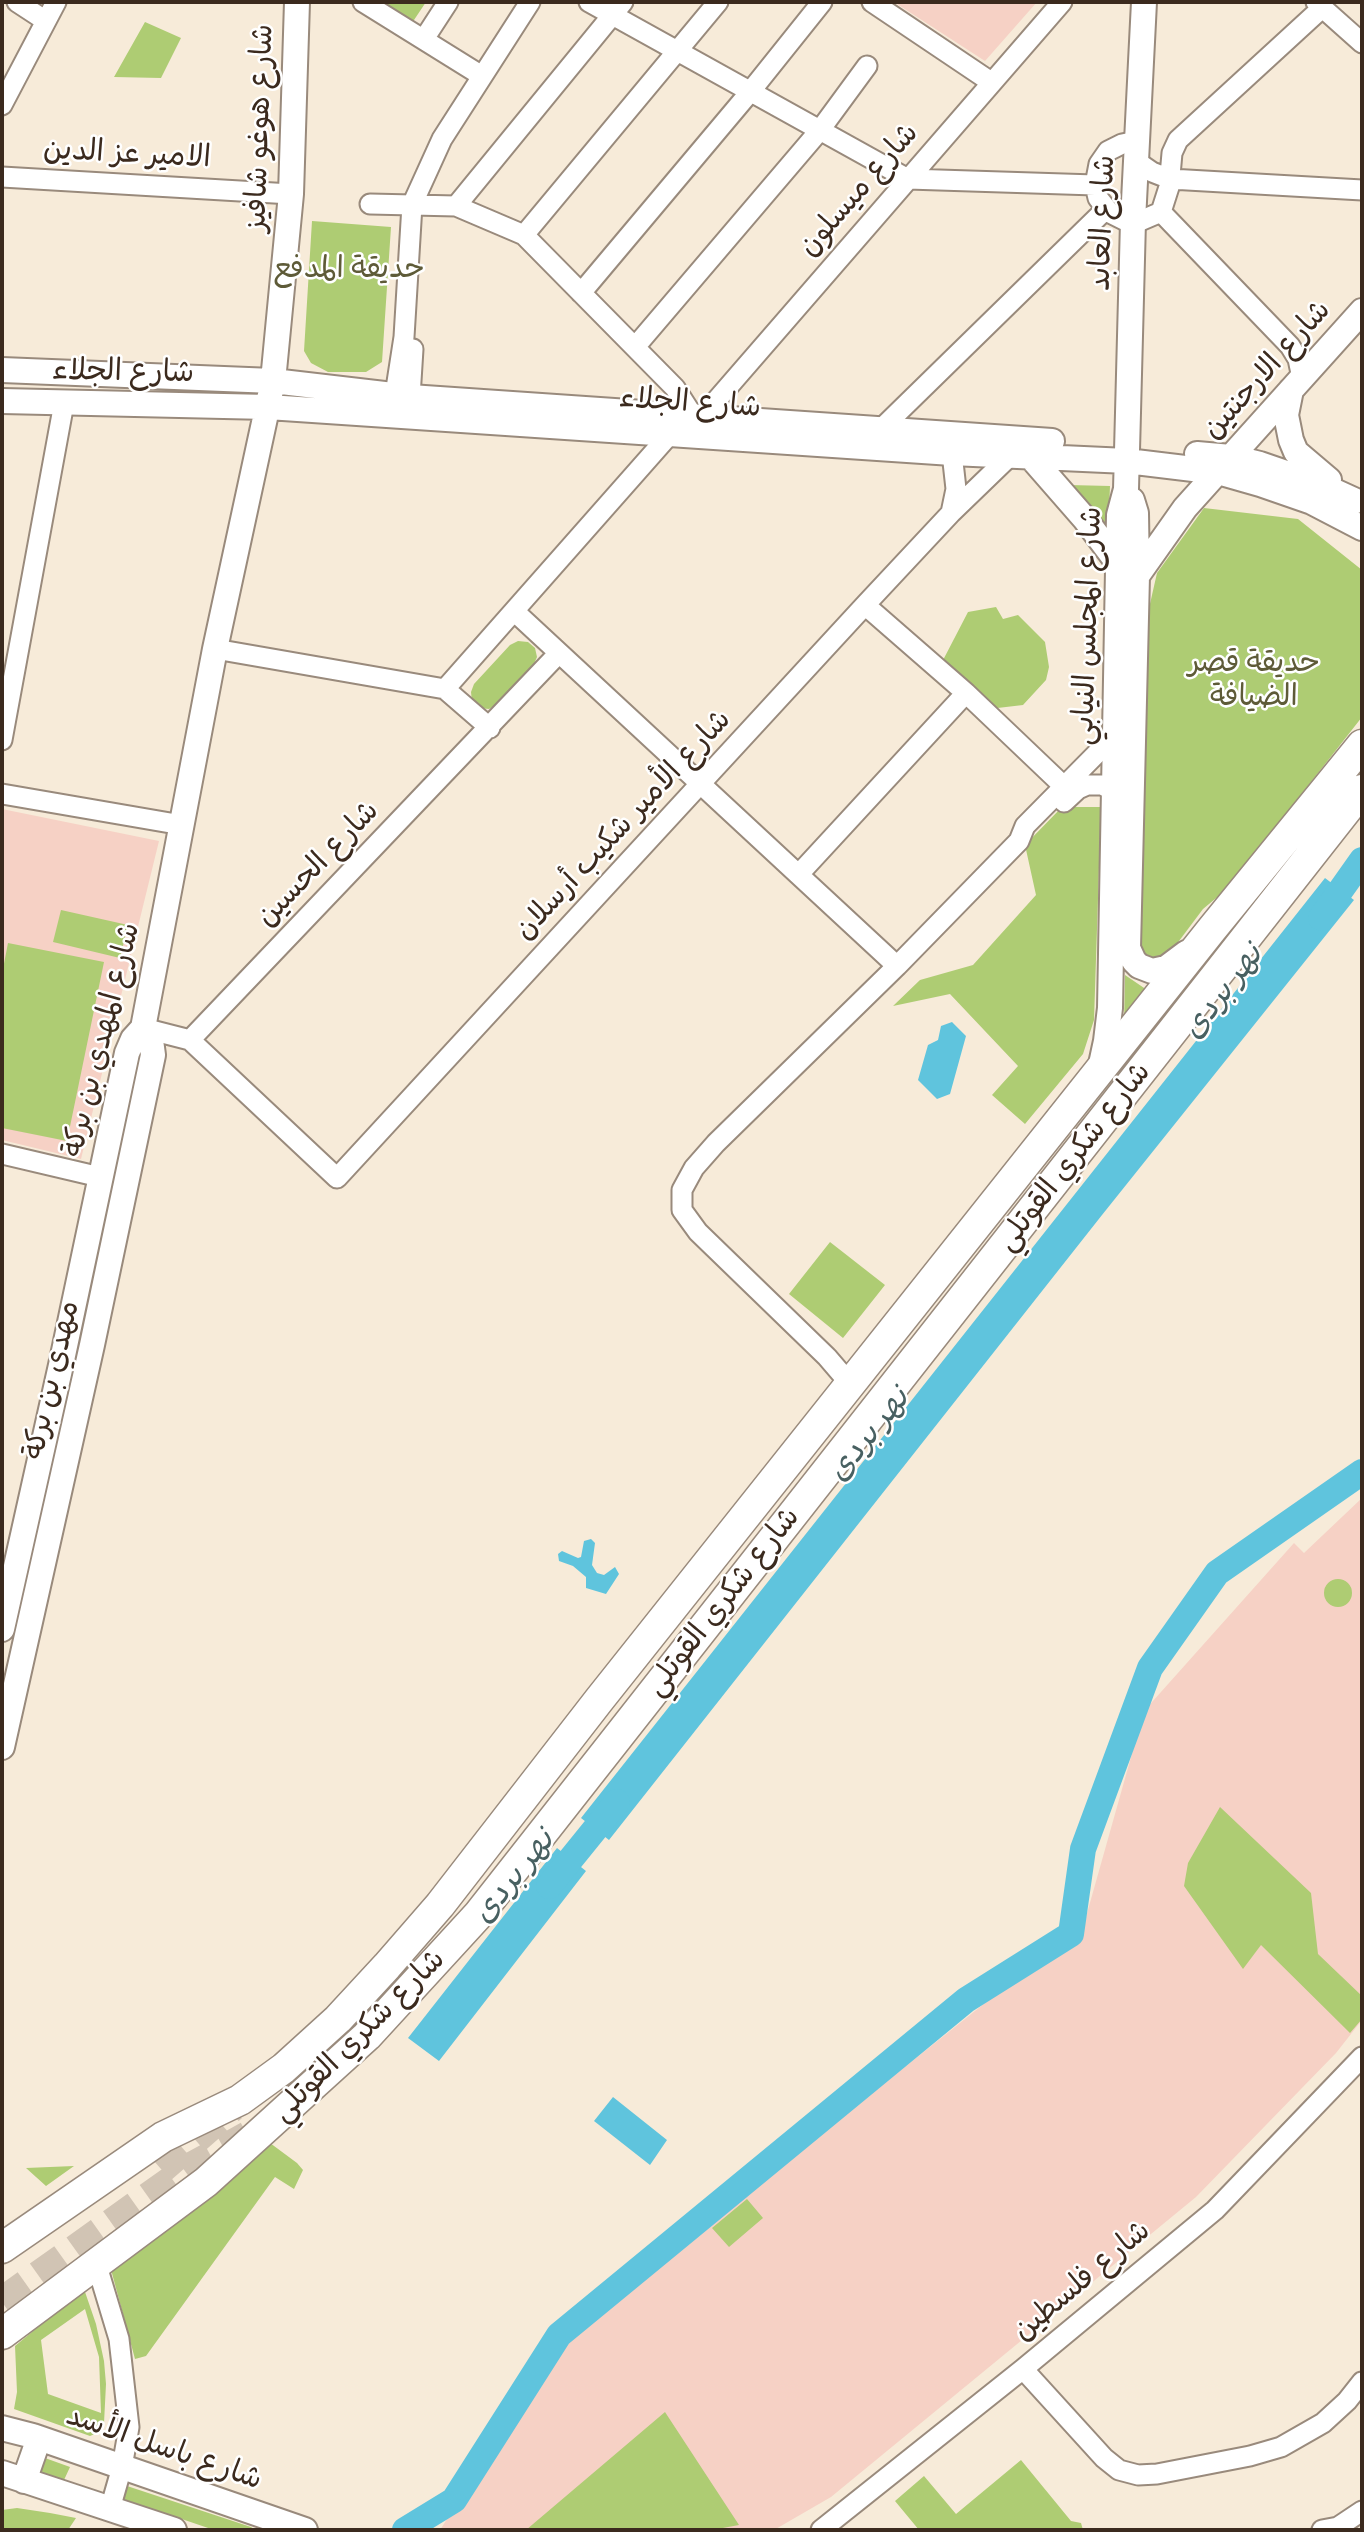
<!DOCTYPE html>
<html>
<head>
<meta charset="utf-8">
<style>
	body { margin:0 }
	#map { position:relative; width:1364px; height:2532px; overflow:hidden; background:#f7ebd9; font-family:Caveat,sans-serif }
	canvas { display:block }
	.frame { position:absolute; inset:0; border:4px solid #3b2a1e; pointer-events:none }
</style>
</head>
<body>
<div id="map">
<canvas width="1364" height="2532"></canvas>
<div class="frame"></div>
</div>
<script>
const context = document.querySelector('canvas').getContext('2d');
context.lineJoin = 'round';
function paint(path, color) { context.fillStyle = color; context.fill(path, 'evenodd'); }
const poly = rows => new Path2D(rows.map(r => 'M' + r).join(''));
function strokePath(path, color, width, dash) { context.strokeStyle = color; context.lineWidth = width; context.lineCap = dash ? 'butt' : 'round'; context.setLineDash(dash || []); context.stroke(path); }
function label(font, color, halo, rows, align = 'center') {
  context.font = font + ' Caveat,"Playpen Sans Arabic",sans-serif'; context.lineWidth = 5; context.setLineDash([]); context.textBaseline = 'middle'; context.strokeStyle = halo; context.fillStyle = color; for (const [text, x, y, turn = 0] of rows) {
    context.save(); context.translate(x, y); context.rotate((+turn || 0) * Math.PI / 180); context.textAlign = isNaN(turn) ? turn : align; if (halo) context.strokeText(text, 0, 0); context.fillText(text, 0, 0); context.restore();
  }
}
paint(poly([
	[894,2,1037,2,985,61],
	[2,809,159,841,81,1159,2,1140],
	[1362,1498,1362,2020,1336,2053,1196,2197,831,2497,774,2530,440,2530,560,2342,1084,1924,1144,1711,1294,1543,1304,1553]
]), '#f6d1c5');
paint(poly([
	[370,2,426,2,410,26],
	[145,22,181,38,161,78,114,77],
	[312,221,391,227,382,362,366,372,328,372,311,363,304,351],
	[1069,485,1110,486,1108,535],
	[1204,508,1298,519,1362,570,1362,717,1227,889,1203,909,1170,953,1161,960,1146,957,1141,951,1140,941,1147,617,1157,573],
	[996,607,1003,619,1018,615,1045,642,1049,667,1046,680,1023,705,989,709,941,664,968,612],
	[518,641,528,642,535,648,537,657,533,666,497,704,489,709,479,708,472,702,471,692,474,684,510,645],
	[1062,807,1101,807,1094,1020,1083,1054,1025,1124,992,1095,1018,1066,950,994,893,1006,920,980,973,965,1036,895,1025,845],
	[61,910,128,925,120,958,53,942],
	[8,943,104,962,67,1141,2,1128,2,974],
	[1125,975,1150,992,1124,1026],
	[830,1242,885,1285,843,1338,789,1294],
	'1324 1593a14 14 0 1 1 28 0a14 14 0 1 1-28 0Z',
	[1220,1807,1311,1893,1318,1954,1362,1996,1362,2019,1350,2033,1261,1945,1243,1969,1184,1886,1188,1863],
	[270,2143,297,2163,303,2170,294,2189,275,2177,146,2356,135,2359,109,2262],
	[74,2166,46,2186,26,2168],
	[747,2199,763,2218,729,2247,712,2228],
	[84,2289,96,2324,104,2361,106,2384,104,2423,97,2433,90,2436,14,2409,17,2392,15,2346],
	[85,2309,99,2357,101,2413,48,2394,41,2340],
	[665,2412,739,2525,712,2530,526,2530],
	[45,2458,70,2467,64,2480,61,2481,41,2473,40,2470],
	[1021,2460,1071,2521,1081,2523,1083,2530,919,2530,895,2501,924,2476,956,2514],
	[124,2485,251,2527,255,2530,214,2530,120,2498],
	[17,2508,50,2513,76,2518,68,2530,2,2530,2,2510]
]), '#aecc73');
paint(poly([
	[1325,878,1354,900,1102,1215,609,1840,581,1818],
	[952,1022,966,1036,950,1094,937,1099,918,1080,928,1045,938,1040,941,1026],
	[591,1539,595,1543,592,1565,597,1573,604,1575,615,1567,619,1574,606,1594,586,1588,586,1577,573,1566,559,1561,558,1554,562,1551,578,1558,581,1557,584,1541],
	[557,1848,586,1871,439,2061,408,2038],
	[613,2097,667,2140,650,2165,594,2121]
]), '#5fc4dd');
strokePath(poly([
	[1321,918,1362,860],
	[549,1886,617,1802],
	[405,2530,454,2500,559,2335,966,2000,1071,1934,1083,1849,1150,1668,1217,1573,1362,1472]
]), '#5fc4dd', 26);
strokePath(poly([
	[161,2169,232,2107],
	[2,2302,188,2169,248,2136]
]), '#d1c4b4', 30, [30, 15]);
const minor = poly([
	[17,2,46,21],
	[363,2,482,76],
	[589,2,908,179,1095,185],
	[872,2,991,82],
	[1316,2,1362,43],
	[424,39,448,2],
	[2,105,56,2],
	[1137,141,1122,144,1108,151,1099,164,1095,185,1098,198,1110,213,1124,220,1140,221,1161,212,1169,187,1172,153,1178,140,1323,7],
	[1136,161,1152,172,1170,179,1362,190],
	[2,177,291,194],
	[370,204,456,206,524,235,675,388,693,416],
	[456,206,623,2],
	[1161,212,1290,346,1298,359,1302,378],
	[524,235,718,2],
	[581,293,750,92,822,2],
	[635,347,820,130,867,66],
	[395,395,404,337,412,205,442,139,530,2],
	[410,397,413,349],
	[702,417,1062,2],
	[881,429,1106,209],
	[951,513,956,489,952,453],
	[865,605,966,693,1072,794],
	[514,611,897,966],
	[215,649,445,689,490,728],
	[445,689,671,433],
	[2,740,64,403],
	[2,794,182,825],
	[1064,802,1078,789,1087,785,1102,785,1114,791],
	[799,874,966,693],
	[143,1028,190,1040,337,1178,865,605,951,513,1010,456],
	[190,1040,559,653],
	[2,1154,100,1177],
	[851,1385,827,1357,698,1232,682,1210,682,1190,694,1168,716,1143,897,966,1019,841,1025,826,1115,735],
	[97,2266,119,2339,129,2427,122,2467,110,2509],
	[1023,2369,1104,2458,1119,2470,1138,2475,1157,2474,1250,2456,1281,2447,1323,2423,1347,2401,1362,2382],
	[821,2530,1023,2369,1215,2210,1362,2057],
	[1322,2530,1338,2527,1362,2511]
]);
const major = poly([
	[2,370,273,381,410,397,1052,441],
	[1291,390,1286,415,1291,440,1296,452,1329,480],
	[2,401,268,407,952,453,1127,461,1218,472,1260,484,1312,502,1362,528],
	[1197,454,1231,457,1260,464,1321,485,1356,501],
	[1030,456,1085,519,1118,563],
	[1132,500,1136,513,1137,576,1128,948,1134,961,1139,966,1152,971,1166,968,1186,953],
	[1137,576,1185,508,1362,311],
	[1100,1069,1106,1041,1110,1008,1119,515,1126,489,1133,221,1144,2],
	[2,1629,61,1365,127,1053,133,1039,143,1028,215,649,273,381,291,194,297,2],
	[2,1747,92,1345,153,1055,151,1040,143,1028],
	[2,2428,33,2436,305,2530],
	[2,2473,174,2530],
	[24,2481,39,2438]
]);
const highway = poly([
	[2,2248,163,2137,240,2100,284,2068,338,2019,387,1966,440,1905,599,1700,1212,929,1362,745],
	[2,2334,206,2182,367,2036,478,1915,1362,790]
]);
strokePath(minor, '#998a7c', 23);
strokePath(major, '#998a7c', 28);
strokePath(highway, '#998a7c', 33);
strokePath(minor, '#fff', 19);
strokePath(major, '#fff', 24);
strokePath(highway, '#fff', 30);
label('30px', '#3b2a1e', '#fff', [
	["شارع هوغو شافيز",260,128,-88],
	["الامير عز الدين",127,154,3],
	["شارع ميسلون",859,190,-49],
	["شارع العابد",1103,223,-88],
	["شارع الارجنتين",1267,370,-48],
	["شارع الجلاء",123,372,1],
	["شارع الجلاء",690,403,4],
	["شارع المجلس النيابي",1088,626,-88],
	["شارع الأمير شكيب أرسلان",623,825,-47],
	["شارع الحسين",318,864,-46],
	["شارع المهدي بن بركة",102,1040,-76],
	["شارع شكري القوتلي",1074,1157,-52],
	["مهدي بن بركة",52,1380,-77],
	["شارع شكري القوتلي",723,1602,-52],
	["شارع شكري القوتلي",359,2036,-45],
	["شارع فلسطين",1082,2281,-40],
	["شارع باسل الأسد",164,2448,19]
]);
label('30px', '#5e5b38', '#fff', [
	["حديقة المدفع",349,269],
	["حديقة قصر",1254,663],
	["الضيافة",1254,697]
]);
label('italic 32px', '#486061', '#fff', [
	["نهر بردى",1223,992,-52],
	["نهر بردى",869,1435,-51],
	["نهر بردى",514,1877,-51]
]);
</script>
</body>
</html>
